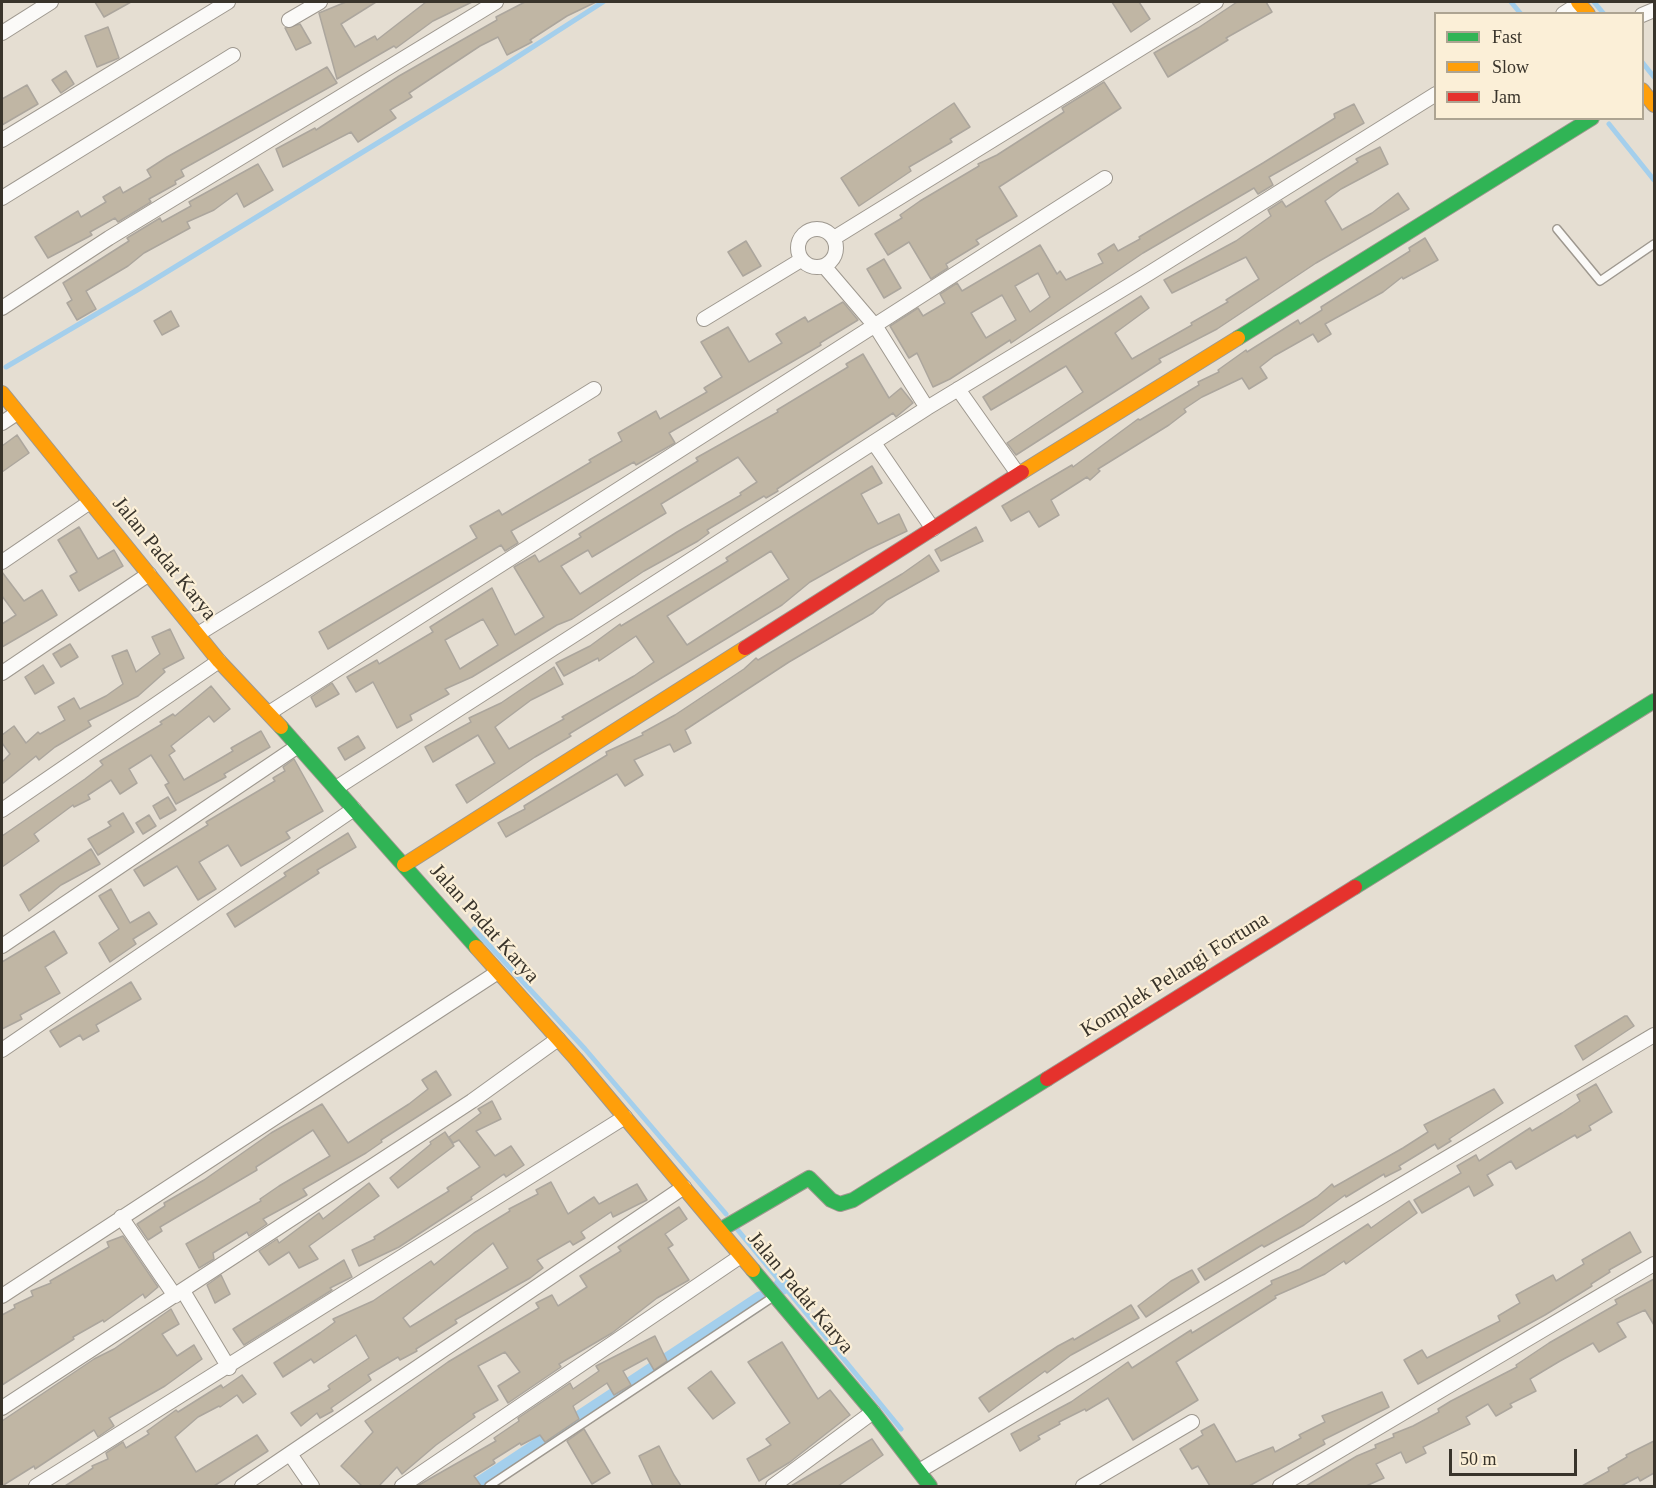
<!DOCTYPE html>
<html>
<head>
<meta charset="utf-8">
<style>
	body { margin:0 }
	#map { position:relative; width:1656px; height:1488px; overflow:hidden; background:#e5ded2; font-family:Georgia,serif }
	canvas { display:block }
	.frame { position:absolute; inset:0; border:3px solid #39342b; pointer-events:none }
	.legend { position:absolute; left:1434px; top:12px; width:210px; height:108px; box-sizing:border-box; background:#fbefd7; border:2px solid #ada492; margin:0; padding:8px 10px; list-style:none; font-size:18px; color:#39342b }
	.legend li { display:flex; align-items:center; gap:12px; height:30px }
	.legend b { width:30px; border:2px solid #ada492 }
	.scale { position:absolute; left:1449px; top:1449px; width:128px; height:27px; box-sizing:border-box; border:3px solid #39342b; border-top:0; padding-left:8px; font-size:18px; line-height:21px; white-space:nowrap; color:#39342b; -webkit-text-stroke:4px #fbefd7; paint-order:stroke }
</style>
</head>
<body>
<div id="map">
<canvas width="1656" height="1488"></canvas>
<div class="frame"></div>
<ul class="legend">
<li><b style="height:8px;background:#30b455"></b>Fast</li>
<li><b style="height:8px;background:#ff9f0a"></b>Slow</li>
<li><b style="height:8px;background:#e5322d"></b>Jam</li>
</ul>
<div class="scale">50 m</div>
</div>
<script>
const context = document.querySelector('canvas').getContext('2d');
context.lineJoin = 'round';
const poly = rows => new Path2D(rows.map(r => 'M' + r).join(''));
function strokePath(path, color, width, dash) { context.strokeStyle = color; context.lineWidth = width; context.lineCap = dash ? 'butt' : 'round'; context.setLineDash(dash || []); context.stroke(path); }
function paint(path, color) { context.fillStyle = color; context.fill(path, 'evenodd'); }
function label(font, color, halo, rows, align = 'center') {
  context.font = font + ' Georgia,serif'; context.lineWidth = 4.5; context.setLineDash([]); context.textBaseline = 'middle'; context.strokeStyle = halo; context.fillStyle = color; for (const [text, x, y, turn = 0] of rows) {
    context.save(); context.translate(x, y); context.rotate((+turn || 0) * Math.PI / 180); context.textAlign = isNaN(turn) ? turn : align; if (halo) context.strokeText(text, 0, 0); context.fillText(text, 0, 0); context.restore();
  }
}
strokePath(poly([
	[1511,2,1521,14],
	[1594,2,1604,14],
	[1642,62,1654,77],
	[1609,124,1654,180],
	[6,367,139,289,500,68,603,2],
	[474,929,585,1049,726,1214],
	[737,1229,901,1429]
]), '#a4cfec', 5);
strokePath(poly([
	[782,1286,783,1285],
	[479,1486,761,1300]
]), '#a4cfec', 18);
const building = poly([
	[95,2,131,2,104,17,95,2],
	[346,2,376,2,341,24,355,47,375,36,377,40,426,2,472,2,433,21,396,48,394,46,337,79,319,13,346,2],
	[525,2,596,2,567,16,530,40,532,42,507,55,498,37,480,46,409,93,412,97,390,110,396,118,358,142,351,132,283,167,276,149,315,128,316,130,399,76,497,20,496,17,525,2],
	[1112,2,1139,2,1150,19,1131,32,1112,2],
	[1237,2,1266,2,1272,12,1226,38,1228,40,1168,77,1154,53,1198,28,1237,2],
	[300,24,311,43,296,50,285,28,300,24],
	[108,27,119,58,97,67,85,36,108,27],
	[327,67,337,83,181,170,184,176,175,181,176,184,149,199,151,202,118,222,115,218,90,232,92,235,48,258,35,237,78,211,81,217,106,202,103,197,120,187,123,193,151,177,147,170,167,157,327,67],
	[66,71,74,84,61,93,52,80,66,71],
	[1104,82,1121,108,999,187,1017,216,976,240,979,244,946,264,948,268,931,279,909,242,888,255,875,234,902,218,900,215,920,201,979,166,978,164,997,155,1064,112,1062,108,1104,82],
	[27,85,38,104,2,125,2,99,27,85],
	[954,103,970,127,950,139,952,142,909,167,911,171,859,206,841,178,954,103],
	[1354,104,1364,123,1269,177,1273,185,1258,194,1254,188,1143,253,1011,343,1010,340,950,379,933,387,917,353,909,358,890,326,918,308,923,316,945,303,940,294,957,283,962,291,1040,245,1057,274,1060,271,1066,280,1103,263,1098,254,1114,244,1118,251,1140,239,1139,237,1263,163,1335,118,1334,114,1354,104],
	[1038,273,1050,297,1030,312,1015,286,1038,273],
	[1002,295,1016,320,986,338,971,313,1002,295],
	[1380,147,1388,164,1341,189,1325,201,1342,230,1372,213,1398,193,1409,209,1316,263,1217,329,1159,359,1161,362,1016,455,1007,443,1083,392,1066,366,991,410,983,397,1141,296,1149,308,1115,333,1132,359,1192,325,1191,323,1228,302,1226,300,1259,279,1246,257,1172,293,1164,280,1236,241,1271,216,1268,210,1282,201,1286,207,1358,162,1356,159,1380,147],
	[258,164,273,190,244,207,237,193,214,210,187,222,190,228,144,253,128,266,86,291,96,309,77,320,67,303,72,300,63,283,129,241,127,238,160,218,162,222,191,206,189,202,258,164],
	[1425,238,1438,260,1403,279,1402,277,1383,292,1325,324,1331,334,1318,342,1313,334,1274,356,1260,367,1267,378,1249,389,1242,378,1202,397,1184,409,1186,412,1169,425,1098,469,1100,471,1090,480,1087,477,1051,500,1059,515,1039,527,1029,511,1011,521,1002,506,1072,465,1073,467,1138,419,1140,420,1199,385,1198,382,1219,372,1218,370,1246,350,1247,352,1298,320,1300,324,1322,310,1321,307,1410,251,1409,248,1425,238],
	[746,241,761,266,743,276,728,252,746,241],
	[884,259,901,288,884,298,867,269,884,259],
	[843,302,858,320,820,343,821,345,669,433,675,443,666,448,636,465,634,462,511,531,518,543,505,551,501,545,328,649,319,632,477,538,470,526,499,510,502,515,591,462,589,460,622,441,618,433,656,411,660,419,707,392,704,388,722,377,701,342,728,327,749,362,782,343,776,334,805,317,808,322,843,302],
	[171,311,179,326,162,335,154,321,171,311],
	[863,354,889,398,901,388,913,403,896,417,893,413,777,489,778,491,766,498,764,496,707,530,709,533,698,541,644,571,572,619,557,625,472,677,445,689,449,694,410,715,412,720,397,728,373,682,356,692,347,677,377,660,379,664,433,632,430,627,492,588,515,635,544,617,514,567,535,555,539,562,581,537,579,534,698,461,696,458,778,412,777,410,848,367,846,364,863,354],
	[738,457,757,482,740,493,741,495,677,532,580,594,561,566,588,550,592,557,666,513,661,504,738,457],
	[483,619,498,645,460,669,445,640,483,619],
	[17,435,29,453,2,472,2,446,17,435],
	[872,466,882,483,861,494,878,524,899,514,907,531,867,550,810,582,782,605,569,734,571,736,535,757,467,803,456,785,495,763,478,735,433,762,425,747,471,722,469,718,501,703,554,667,563,684,531,700,495,727,509,749,564,719,562,717,634,676,654,662,636,636,599,661,598,658,564,676,556,663,590,646,620,624,621,626,728,561,726,558,872,466],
	[771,551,789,579,687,645,667,616,771,551],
	[79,527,98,559,114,550,123,566,79,591,70,576,77,572,58,540,79,527],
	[976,527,983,541,941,561,935,550,976,527],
	[929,555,939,571,887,600,873,613,789,662,685,730,691,743,674,752,670,744,634,760,643,775,625,786,617,774,506,837,498,823,525,809,524,806,607,755,606,752,643,735,642,733,675,715,744,669,756,658,758,660,902,574,929,555],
	[2,572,24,601,42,590,57,615,2,647,2,624,16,615,2,596,2,572],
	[170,629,184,658,163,669,165,672,138,696,88,721,91,726,55,747,39,760,36,756,2,784,2,762,10,754,2,743,2,735,14,726,26,743,38,732,40,734,65,720,58,707,74,698,80,709,106,696,123,684,112,656,127,650,136,672,160,654,152,637,170,629],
	[70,644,78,657,61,667,53,654,70,644],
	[43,665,54,683,35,694,25,677,43,665],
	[332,683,339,694,316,707,311,697,332,683],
	[211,686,230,709,214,722,209,716,171,746,175,751,169,755,184,780,233,751,231,748,261,731,270,747,224,774,226,777,176,804,165,785,169,783,151,755,129,769,137,783,120,794,111,780,88,795,90,799,74,807,73,805,34,834,39,841,2,867,2,836,85,779,103,765,100,761,162,724,160,722,173,714,175,716,211,686],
	[358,736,365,748,345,760,338,748,358,736],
	[294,759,323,811,286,832,290,838,241,866,228,845,199,862,216,889,198,900,177,866,144,886,134,870,208,825,206,822,275,781,273,778,285,771,283,767,294,759],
	[168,797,176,810,160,819,153,806,168,797],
	[123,813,134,832,98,855,88,839,111,826,108,822,123,813],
	[149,815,156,826,143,834,136,823,149,815],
	[348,833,356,847,317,870,319,873,235,927,227,914,286,876,284,873,348,833],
	[91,849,100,864,61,885,29,911,20,895,91,849],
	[111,889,130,923,149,912,157,924,133,939,136,944,110,962,99,943,119,929,99,896,111,889],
	[54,931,67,953,45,967,60,993,20,1015,22,1019,2,1029,2,962,54,931],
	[131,982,141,999,96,1025,99,1031,83,1040,80,1035,60,1047,50,1031,131,982],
	[1625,1016,1627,1016,1634,1026,1583,1060,1575,1046,1625,1016],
	[436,1071,451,1095,381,1140,382,1142,366,1153,303,1189,307,1195,263,1219,267,1224,249,1236,247,1232,213,1253,214,1259,199,1268,186,1244,261,1201,260,1199,279,1186,330,1156,313,1130,256,1167,257,1170,160,1227,162,1231,148,1240,137,1224,165,1206,164,1203,204,1180,271,1133,322,1104,348,1143,409,1104,428,1089,422,1080,436,1071],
	[1596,1084,1612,1112,1589,1126,1591,1130,1577,1138,1575,1135,1516,1169,1511,1161,1487,1175,1493,1185,1474,1196,1469,1186,1422,1213,1414,1200,1461,1173,1457,1166,1476,1155,1479,1161,1530,1128,1532,1131,1562,1113,1580,1101,1577,1095,1596,1084],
	[1494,1089,1503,1103,1449,1139,1451,1141,1438,1149,1435,1144,1399,1166,1401,1169,1385,1177,1384,1174,1346,1197,1345,1195,1304,1225,1264,1247,1262,1245,1205,1280,1198,1269,1317,1197,1332,1184,1334,1187,1403,1148,1428,1132,1424,1125,1494,1089],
	[492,1101,501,1119,476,1131,495,1156,511,1146,524,1165,506,1177,504,1174,471,1197,472,1199,399,1247,359,1266,352,1250,375,1239,374,1237,449,1191,447,1188,480,1167,459,1140,453,1143,449,1137,481,1113,478,1109,492,1101],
	[445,1132,454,1146,398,1188,390,1178,431,1144,430,1142,445,1132],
	[551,1182,568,1214,594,1197,599,1204,637,1184,647,1200,613,1217,611,1212,581,1232,585,1238,573,1245,570,1241,537,1260,543,1268,530,1278,455,1320,457,1323,416,1349,417,1351,400,1360,398,1357,368,1375,371,1380,331,1408,333,1411,320,1418,317,1413,301,1426,291,1413,330,1389,328,1386,330,1384,369,1358,356,1335,314,1363,311,1359,283,1377,274,1363,320,1333,335,1322,333,1319,373,1301,431,1261,434,1265,474,1233,510,1211,509,1209,538,1194,536,1190,551,1182],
	[493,1243,508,1268,410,1327,403,1318,493,1243],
	[369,1183,379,1196,309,1246,318,1259,299,1268,289,1252,269,1265,259,1251,277,1239,279,1243,319,1213,323,1219,369,1183],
	[1409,1201,1417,1213,1346,1264,1344,1261,1325,1274,1275,1296,1276,1298,1176,1362,1198,1400,1133,1440,1108,1398,1086,1411,1085,1409,1059,1422,1060,1424,1038,1436,1040,1439,1020,1451,1011,1434,1071,1402,1128,1362,1132,1368,1191,1330,1192,1333,1272,1284,1271,1281,1300,1269,1368,1224,1371,1228,1409,1201],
	[679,1207,687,1219,665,1234,673,1245,668,1248,689,1280,657,1298,612,1333,559,1364,561,1367,508,1403,498,1386,520,1372,505,1352,478,1366,498,1400,473,1414,475,1417,436,1445,402,1474,397,1467,379,1486,362,1486,341,1466,373,1432,365,1421,448,1362,539,1308,536,1303,552,1295,558,1306,587,1287,580,1276,621,1251,618,1247,679,1207],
	[1630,1232,1641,1252,1609,1270,1610,1272,1591,1284,1592,1286,1545,1315,1418,1384,1404,1360,1422,1350,1427,1358,1500,1321,1498,1316,1520,1303,1516,1295,1553,1275,1556,1281,1584,1264,1582,1260,1630,1232],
	[123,1236,158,1287,145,1298,143,1294,104,1322,103,1320,73,1337,74,1339,2,1385,2,1315,15,1308,14,1305,33,1296,31,1291,51,1283,50,1281,109,1247,107,1242,123,1236],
	[344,1260,352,1277,330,1288,332,1290,244,1345,233,1329,344,1260],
	[1192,1270,1199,1282,1146,1317,1138,1306,1171,1281,1192,1270],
	[221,1275,230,1294,215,1303,207,1285,221,1275],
	[1654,1279,1654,1325,1645,1310,1617,1323,1626,1337,1599,1352,1593,1343,1560,1361,1530,1379,1536,1391,1510,1404,1512,1407,1496,1416,1488,1404,1466,1417,1470,1424,1423,1447,1426,1453,1406,1463,1401,1452,1376,1464,1384,1478,1366,1486,1306,1486,1357,1456,1376,1448,1375,1445,1394,1437,1393,1434,1413,1426,1439,1412,1438,1409,1451,1401,1517,1367,1516,1365,1549,1343,1617,1304,1615,1300,1654,1279],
	[1131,1305,1139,1318,1071,1355,1047,1373,1045,1371,989,1412,979,1398,1058,1346,1073,1338,1074,1340,1131,1305],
	[171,1309,179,1324,162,1334,177,1356,194,1345,202,1359,165,1386,109,1418,114,1426,98,1437,94,1430,35,1469,34,1466,2,1486,2,1421,94,1359,114,1349,171,1309],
	[655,1336,667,1361,654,1370,647,1358,623,1371,631,1385,614,1395,607,1383,573,1406,579,1419,545,1442,540,1435,521,1445,520,1443,493,1460,495,1463,474,1476,481,1486,417,1486,496,1441,494,1438,519,1421,518,1418,570,1383,573,1389,599,1371,596,1366,655,1336],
	[782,1342,818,1399,830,1390,850,1415,790,1462,759,1481,747,1459,771,1445,766,1439,790,1423,748,1362,782,1342],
	[711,1371,735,1403,713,1419,688,1388,711,1371],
	[242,1375,256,1394,243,1403,237,1395,220,1407,219,1406,198,1417,175,1437,196,1472,257,1435,268,1451,214,1486,65,1486,93,1468,92,1466,108,1459,106,1453,123,1442,126,1448,149,1434,147,1431,176,1410,178,1412,221,1385,223,1388,242,1375],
	[1382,1392,1389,1407,1323,1440,1325,1444,1249,1486,1210,1486,1198,1466,1192,1469,1180,1449,1203,1435,1201,1431,1214,1424,1236,1462,1273,1447,1275,1452,1301,1438,1299,1435,1325,1422,1322,1416,1382,1392],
	[584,1429,610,1473,592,1484,567,1441,584,1429],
	[872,1439,883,1455,838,1486,791,1486,872,1439],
	[1654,1441,1654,1473,1640,1481,1638,1477,1621,1486,1582,1486,1609,1471,1608,1468,1627,1457,1626,1455,1654,1441],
	[659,1446,674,1475,681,1486,653,1486,639,1456,659,1446]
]);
paint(building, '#c0b6a4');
strokePath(building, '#aca69d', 1.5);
const lane = poly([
	[1557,229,1600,281,1654,244],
	[489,1486,773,1297]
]);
const street = poly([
	[1563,14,1580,3],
	[1642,15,1654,10],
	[289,20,320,2],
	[2,33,51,2],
	[2,140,228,2],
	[2,198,233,55],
	'798 248a19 19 0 1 1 38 0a19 19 0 1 1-38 0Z',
	[834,238,1216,2],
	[824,266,876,327,927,408],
	[2,308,109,238,496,2],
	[704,319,801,260],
	[958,389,1018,474],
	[2,423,17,413],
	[874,443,933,529],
	[2,562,90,502],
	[198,634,594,389],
	[2,673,149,574],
	[269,713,1105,178],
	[336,788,927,408,1148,274,1436,94],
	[2,810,219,661],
	[2,946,298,746],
	[2,1050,354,809],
	[121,1217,175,1296],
	[183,1291,229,1368],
	[2,1296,498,972],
	[2,1408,472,1101,558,1039],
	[290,1454,312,1486],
	[919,1471,1654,1035],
	[36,1486,625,1117],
	[242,1486,684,1187],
	[402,1486,741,1256],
	[773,1486,873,1412],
	[1083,1486,1192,1422],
	[1280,1486,1654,1264]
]);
const fast = poly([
	[1238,338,1592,118],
	[281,727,476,947],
	[1355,887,1654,701],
	[720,1230,809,1178,831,1200,840,1204,853,1200,1047,1079],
	[753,1270,873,1412,930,1486]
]);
const slow = poly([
	[1578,2,1588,14],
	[1642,90,1654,105],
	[2,393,219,661,281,727],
	[1022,472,1238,338],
	[404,865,745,648],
	[476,947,576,1059,753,1270]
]);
const jam = poly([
	[745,648,1022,472],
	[1047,1079,1355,887]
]);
strokePath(lane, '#9e988f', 10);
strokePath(street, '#9e988f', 16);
strokePath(fast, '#9e988f', 16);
strokePath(slow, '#9e988f', 16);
strokePath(jam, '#9e988f', 16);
strokePath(lane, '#fbfaf8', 7);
strokePath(street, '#fbfaf8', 14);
strokePath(fast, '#30b455', 14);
strokePath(slow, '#ff9f0a', 14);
strokePath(jam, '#e5322d', 14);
label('21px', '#39342b', '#fbefd7', [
	["Jalan Padat Karya",164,559,51],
	["Jalan Padat Karya",484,924,48],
	["Komplek Pelangi Fortuna",1175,975,-32],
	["Jalan Padat Karya",800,1293,50]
]);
</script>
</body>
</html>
